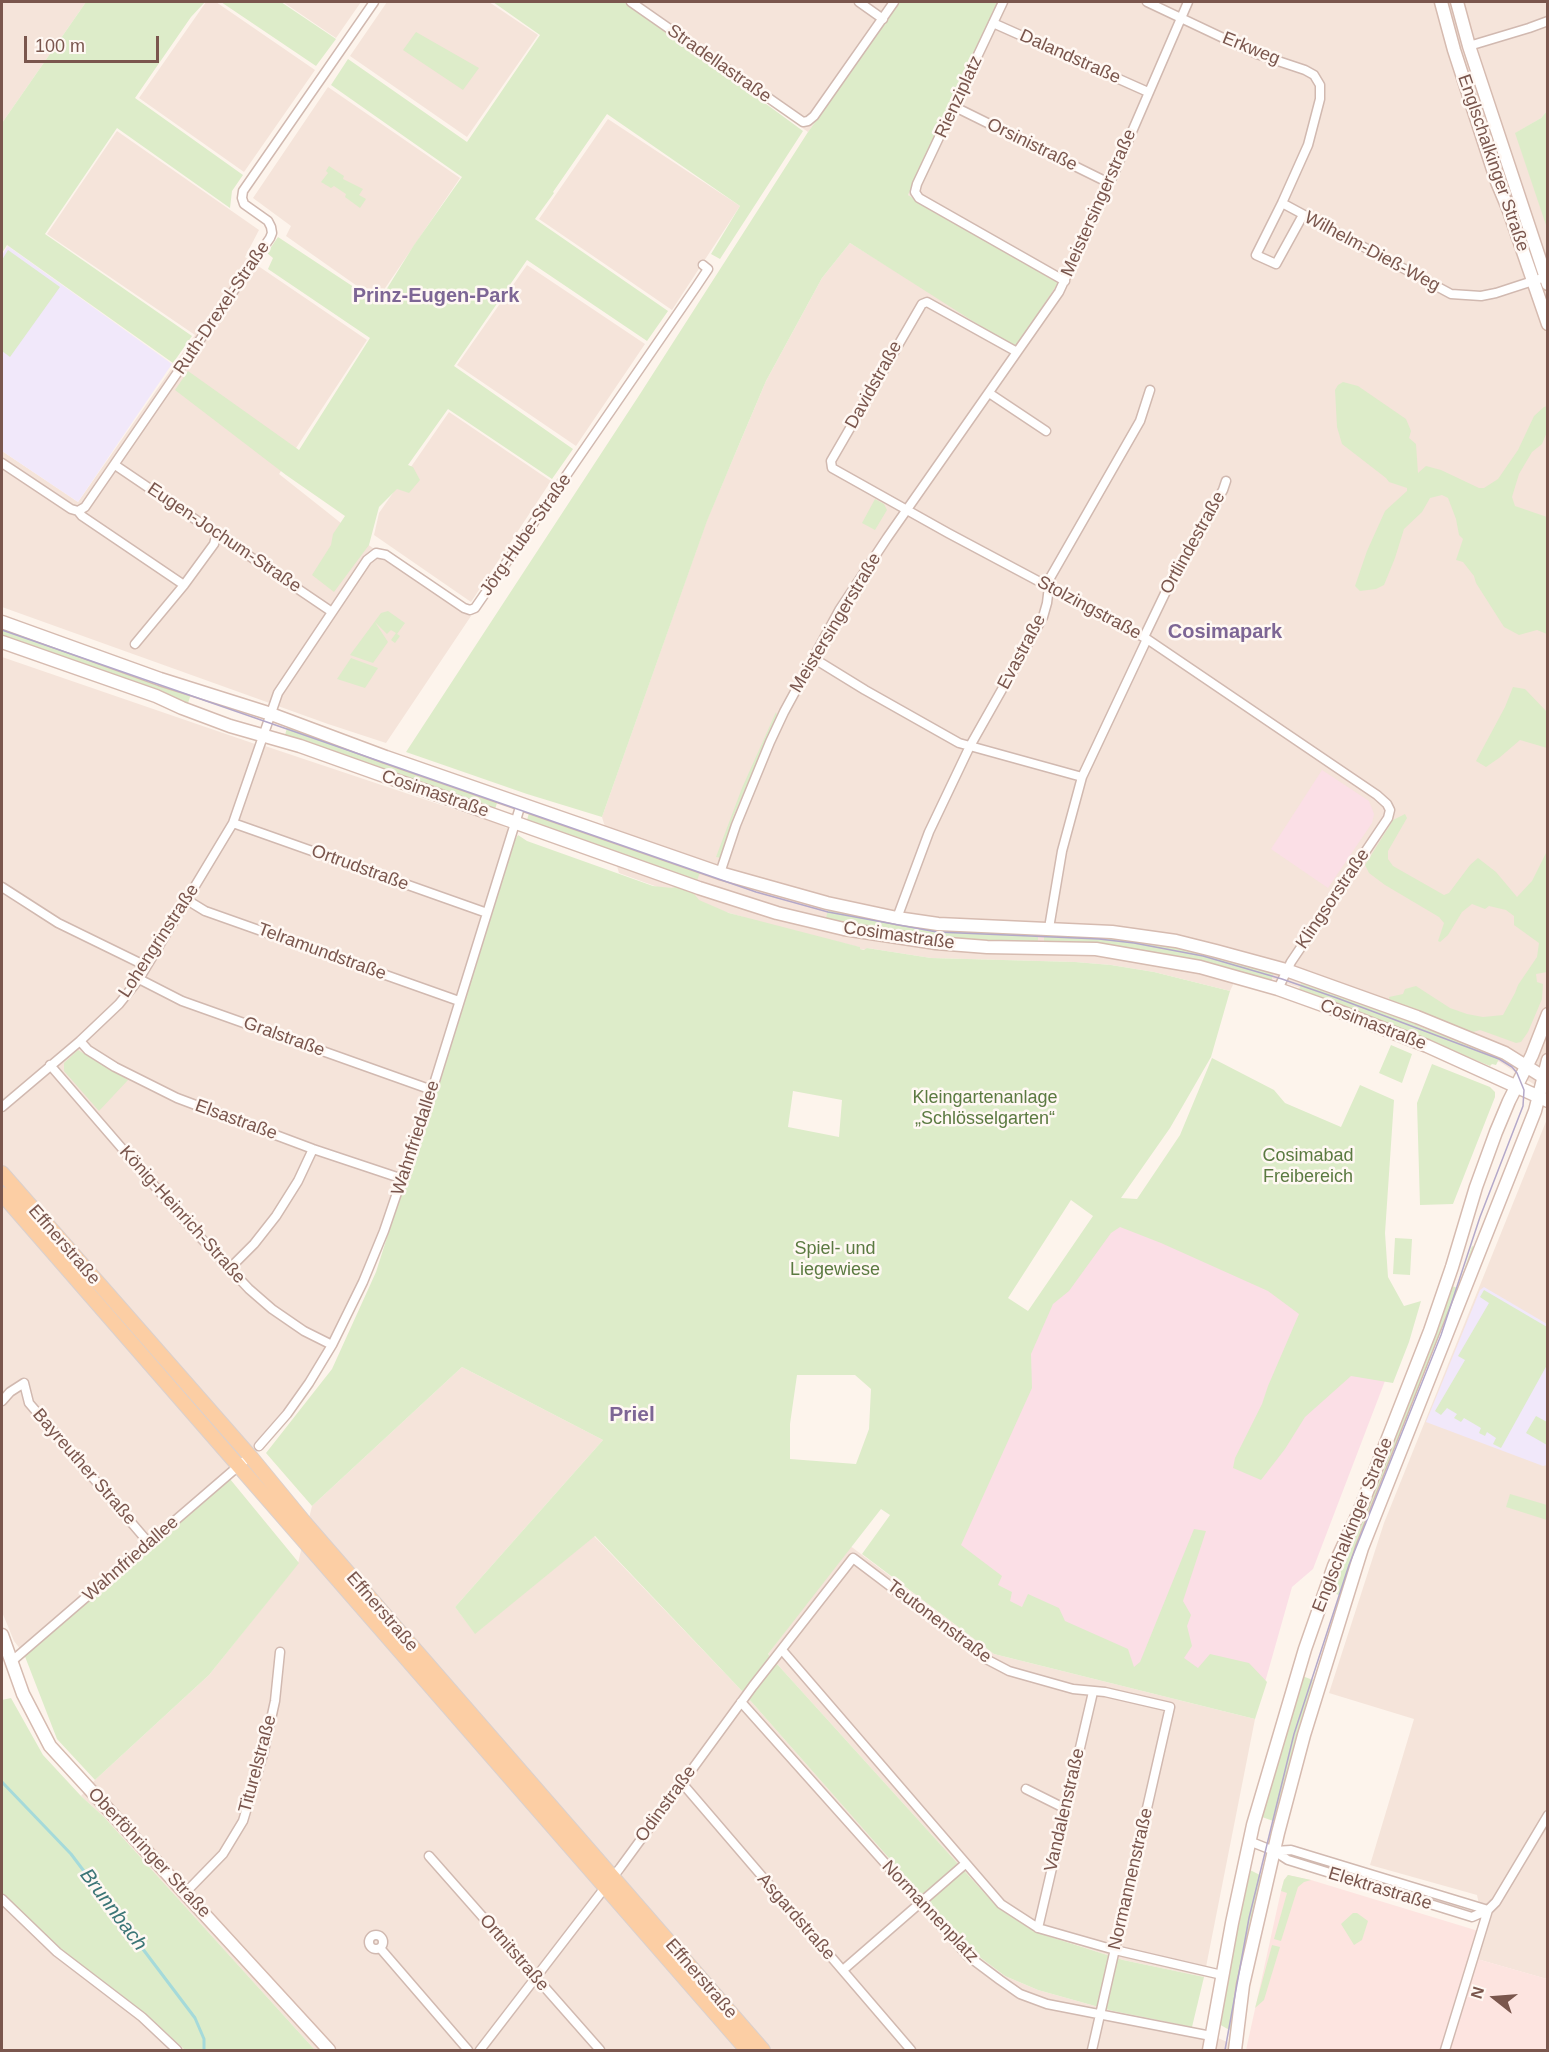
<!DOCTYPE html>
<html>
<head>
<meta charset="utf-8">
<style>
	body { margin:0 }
	#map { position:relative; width:1549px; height:2052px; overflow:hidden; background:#fdf4ec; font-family:Arial,sans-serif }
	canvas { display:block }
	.frame { position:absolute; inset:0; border:3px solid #7a564d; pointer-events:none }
	.north { position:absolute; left:1465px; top:1968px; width:60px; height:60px; -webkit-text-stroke:4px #fff8f3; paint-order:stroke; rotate:287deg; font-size:16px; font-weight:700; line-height:24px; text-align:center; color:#7a564d }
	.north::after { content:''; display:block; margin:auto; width:21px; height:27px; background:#7a564d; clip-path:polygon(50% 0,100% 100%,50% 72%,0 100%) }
	.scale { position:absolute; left:24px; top:36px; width:135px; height:27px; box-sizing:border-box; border:3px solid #7a564d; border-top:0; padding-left:8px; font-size:18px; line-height:21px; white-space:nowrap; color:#7a564d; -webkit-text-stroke:4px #fff8f3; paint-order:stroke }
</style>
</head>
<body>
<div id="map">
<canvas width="1549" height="2052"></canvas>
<div class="frame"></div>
<div class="north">N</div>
<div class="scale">100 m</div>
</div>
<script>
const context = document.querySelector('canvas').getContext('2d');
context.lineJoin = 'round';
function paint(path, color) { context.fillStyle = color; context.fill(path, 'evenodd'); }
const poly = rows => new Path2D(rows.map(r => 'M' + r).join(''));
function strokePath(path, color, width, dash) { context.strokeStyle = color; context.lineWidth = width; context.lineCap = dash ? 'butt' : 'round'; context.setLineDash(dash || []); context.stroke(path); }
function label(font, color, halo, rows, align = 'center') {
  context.font = font + ' Arial,sans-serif'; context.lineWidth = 5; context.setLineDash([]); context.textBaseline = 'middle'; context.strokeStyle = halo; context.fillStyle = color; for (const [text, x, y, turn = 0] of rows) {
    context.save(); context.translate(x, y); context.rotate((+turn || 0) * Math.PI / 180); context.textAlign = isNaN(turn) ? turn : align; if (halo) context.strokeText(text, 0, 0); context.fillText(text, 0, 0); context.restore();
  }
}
paint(poly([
	[2,2,86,2,2,123],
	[206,2,216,2,315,70,244,172,139,98],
	[283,2,361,2,336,38],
	[387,2,489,2,538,35,467,137,350,56],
	[628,2,900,2,808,132],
	[998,2,1547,2,1547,111,1541,118,1516,133,1548,228,1547,1093,1500,1062,1336,1000,1241,968,1230,991,1154,972,1111,965,1075,962,931,958,867,948,866,950,860,949,859,947,773,926,726,912,619,873,602,817,707,520,766,381,822,278,850,243,929,292,1057,283,908,195],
	[328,87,460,178,377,300,286,236,291,226,253,198],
	[608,119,740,206,672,310,539,219],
	[117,131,259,230,245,257,367,340,279,474,370,546,471,616,386,743,328,724,2,607,2,451,78,502,195,335,47,234],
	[527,265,645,344,576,446,457,365],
	[449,412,551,481,471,602,374,535,379,513],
	[2,657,255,744,229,823,142,967,116,1001,80,1036,2,1101],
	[265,746,498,824,513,831,405,1173,338,1332,287,1414,230,1479,150,1544,24,1654,14,1641,2,1612,2,1114,86,1041,120,1009,140,984,236,826],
	[1547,1119,1547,1979,1477,1959,1485,1933,1477,1895,1370,1865,1414,1719,1329,1693,1384,1523],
	[462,1367,603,1440,455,1607,475,1633,594,1536,741,1690,969,1949,1005,1976,1038,1990,1113,2011,1192,2027,1246,2050,315,2050,104,1817,81,1796,95,1780,209,1675,298,1563,312,1506],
	[849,1545,994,1654,1255,1719,1204,1977,1123,1960,1082,1947,1035,1932,998,1908,768,1654],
	[2,1893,59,1948,145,2013,185,2050,2,2050]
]), '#f5e4da');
paint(poly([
	[1288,1875,1311,1880,1485,1933,1477,1959,1547,1979,1547,2050,1246,2050,1281,1891,1284,1880]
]), '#fde4e0');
paint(poly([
	[8,246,172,364,78,502,2,451,2,255],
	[1484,1287,1547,1324,1547,1465,1543,1466,1426,1422,1480,1290]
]), '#f1e8fa');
paint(poly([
	[1322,770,1369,801,1374,814,1372,823,1328,888,1271,849],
	[1118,1212,1252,1273,1388,1373,1313,1569,1292,1587,1256,1714,996,1648,943,1496,963,1416]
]), '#fbdfe6');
paint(poly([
	[86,2,205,2,191,17,135,98,243,175,232,191,230,208,117,128,45,234,192,336,173,363,7,245,2,253,2,123],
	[221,2,281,2,336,39,316,66],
	[493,2,627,2,803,131,720,259,711,254,740,206,607,114,553,192,554,193,535,219,668,311,647,341,527,260,454,366,573,449,552,479,448,409,408,465,413,467,420,480,409,493,397,489,379,507,369,545,334,592,312,575,331,545,333,534,345,516,286,475,175,390,188,371,299,450,370,338,268,269,273,258,267,253,278,237,378,303,414,245,462,177,331,85,348,59,467,142,540,35],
	[900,2,998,2,908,195,1058,283,1015,348,850,243,822,278,766,381,738,447,707,521,602,817,527,794,406,752,640,394,808,132],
	[416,32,479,68,463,90,403,50],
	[1547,111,1547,228,1515,133,1541,118],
	[329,166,344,176,343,179,363,189,359,195,366,199,360,208,345,197,346,194,334,186,331,188,321,182,328,173,326,171],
	[8,250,60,287,10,357,2,351,2,260],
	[1343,382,1358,386,1406,419,1411,431,1409,438,1416,444,1418,473,1426,466,1441,470,1479,488,1484,488,1498,479,1518,450,1534,416,1544,407,1547,406,1547,432,1542,444,1532,452,1519,474,1512,497,1515,506,1547,517,1547,634,1537,630,1519,635,1504,627,1476,583,1474,576,1463,562,1456,560,1463,539,1459,535,1456,519,1448,498,1442,495,1430,498,1422,512,1404,529,1395,558,1384,585,1376,589,1360,591,1355,586,1367,551,1385,511,1407,491,1407,488,1389,482,1386,478,1342,444,1337,427,1335,390,1338,385],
	[875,499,884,504,887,510,875,530,862,523],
	[388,611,405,623,397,634,400,636,395,643,391,640,396,633,391,630,387,634,375,622,388,642,373,663,350,655,381,613],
	[2,625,192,691,187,706,2,638],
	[351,658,378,668,365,688,337,679],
	[1513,687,1525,689,1547,712,1547,748,1520,740,1499,758,1486,767,1476,761,1505,707],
	[776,712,777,715,733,817,721,858,716,857,742,788],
	[288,725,347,746,347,749,498,800,494,812,284,738],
	[530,810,701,870,696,883,526,823],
	[1405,814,1407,818,1388,851,1388,859,1393,866,1444,895,1449,893,1470,865,1478,858,1496,872,1517,897,1532,881,1547,851,1547,972,1536,974,1537,982,1543,984,1542,999,1528,1032,1521,1042,1516,1043,1480,1030,1473,1032,1390,1003,1389,997,1403,994,1405,989,1416,986,1450,1008,1467,1014,1483,1017,1503,1015,1515,993,1518,985,1537,957,1539,943,1514,925,1514,916,1506,910,1489,906,1485,909,1472,904,1462,912,1448,935,1440,942,1438,941,1444,923,1439,917,1385,885,1369,873,1365,865,1393,820],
	[518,835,527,841,653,886,672,888,680,885,688,886,699,900,729,913,860,947,860,949,864,950,867,948,931,958,1075,962,1111,965,1154,972,1230,991,1211,1057,1170,1128,1121,1198,1137,1199,1180,1135,1212,1058,1274,1090,1285,1103,1341,1127,1360,1085,1394,1100,1385,1233,1388,1277,1404,1306,1421,1301,1409,1342,1393,1383,1351,1376,1305,1417,1285,1449,1261,1480,1233,1468,1235,1458,1262,1404,1268,1386,1299,1314,1268,1291,1161,1243,1120,1227,1111,1233,1069,1291,1053,1304,1031,1354,1032,1388,961,1545,1002,1576,998,1585,1012,1592,1010,1601,1022,1607,1028,1594,1059,1608,1065,1621,1128,1649,1134,1667,1140,1662,1194,1529,1206,1531,1183,1601,1191,1615,1187,1626,1192,1646,1184,1658,1198,1668,1210,1654,1249,1663,1267,1682,1255,1719,994,1654,862,1554,890,1515,881,1509,768,1654,998,1908,1035,1932,1082,1947,1123,1960,1204,1977,1192,2027,1113,2011,1038,1990,1005,1976,969,1949,741,1690,595,1536,475,1634,455,1607,603,1440,462,1367,312,1506,266,1453,332,1369,376,1272,512,845],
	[793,1091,842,1100,839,1137,788,1127],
	[1071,1200,1093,1216,1028,1311,1008,1298],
	[797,1375,855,1375,871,1389,869,1429,856,1464,790,1459,790,1424],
	[829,906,1038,930,1038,943,974,942,825,922],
	[1044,930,1178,945,1274,971,1271,982,1044,943],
	[1302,980,1419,1024,1418,1026,1428,1030,1429,1028,1501,1055,1496,1065,1492,1064,1490,1066,1409,1033,1298,993],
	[1391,1045,1412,1054,1402,1083,1379,1073],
	[78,1050,128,1080,99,1111,64,1071,64,1063],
	[1432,1064,1490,1087,1495,1092,1495,1097,1453,1204,1420,1205,1417,1103],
	[1395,1238,1412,1239,1410,1275,1393,1274],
	[1472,1246,1474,1247,1471,1261,1344,1597,1329,1591,1449,1285,1458,1288],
	[1484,1290,1547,1327,1547,1365,1501,1448,1493,1444,1496,1438,1487,1432,1485,1436,1479,1433,1481,1428,1464,1418,1461,1422,1454,1418,1457,1414,1447,1408,1441,1415,1435,1411,1465,1360,1458,1356,1489,1303,1480,1297],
	[1536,1416,1547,1422,1547,1445,1526,1433],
	[230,1479,299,1563,209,1675,95,1780,57,1739,24,1654,150,1544],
	[1510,1494,1547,1505,1547,1520,1506,1507],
	[1302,1676,1313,1680,1276,1822,1262,1817],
	[11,1698,43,1755,81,1796,104,1817,315,2050,185,2050,145,2013,59,1948,2,1893,2,1700],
	[1248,1869,1262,1876,1233,2032,1217,2023],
	[1288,1875,1311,1880,1304,1882,1298,1887,1281,1941,1274,1939,1287,1893,1281,1891,1284,1880],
	[1353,1913,1357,1913,1368,1921,1362,1940,1354,1945,1341,1924],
	[1272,1945,1280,1947,1264,2000,1255,2008]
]), '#ddecc9');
strokePath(poly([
	[2,1782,71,1854,195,2018,204,2039,204,2050]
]), '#a5dada', 3);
const street = poly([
	[631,2,803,122,808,121,814,116,894,2],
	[859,2,883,19],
	[1003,2,917,184,915,192,919,198,1065,281],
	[1147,2,1257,54,1305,70,1314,75,1320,85,1320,99,1308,145,1282,203,1256,255,1276,264,1303,215],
	[993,23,1148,92],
	[1469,46,1529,28,1548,21],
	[955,107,1109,183],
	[1282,203,1451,294,1481,296,1496,293,1548,276],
	[1017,352,927,302,922,304,831,461,832,468,948,533,1147,639,1377,795,1387,804,1390,810,1388,818,1291,962,1278,989],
	[989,393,1046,431],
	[2,463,71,509,78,511,85,507,270,238,272,233,271,227,268,221,244,204,242,198,243,191,374,2],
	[115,465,332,612],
	[78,511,82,516,184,585,135,644],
	[184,585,214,544,217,533],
	[1144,637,1170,583,1223,490,1226,481],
	[813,658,865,690,959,743,1082,777],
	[233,823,487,913],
	[720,873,736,825,770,742,784,712,840,609,887,538,1059,292,1115,171,1188,2],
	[2,887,58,923,146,966],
	[187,900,205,911,459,1001],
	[897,918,929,832,970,746,1043,617,1047,603,1050,578,1140,421,1150,390],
	[1049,928,1062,851,1082,777,1147,639],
	[139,979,182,1001,432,1090],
	[80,1041,88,1050,115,1067,177,1098,313,1149,403,1179],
	[50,1065,183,1219,249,1289,272,1309,304,1331,332,1345],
	[2,1107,80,1041,119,1004,139,979,233,823,278,693,367,560,376,553,386,555,464,608,470,610,475,608,696,287,708,269,703,265],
	[229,1269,254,1244,276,1216,298,1181,313,1149],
	[2,1401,10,1392,24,1383,29,1403,148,1542],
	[259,1446,287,1414,309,1383,332,1345,363,1282,384,1231,434,1084,521,804],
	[782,1650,1001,1904,1038,1928,1115,1950,1222,1975],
	[12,1661,250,1456],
	[741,1702,968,1956,1000,1980,1020,1994,1047,2004,1211,2036],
	[682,1783,911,2050],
	[1026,1789,1066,1809],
	[1249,1841,1274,1851,1288,1860,1472,1917,1488,1910,1496,1902,1548,1815],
	[1274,1851,1291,1850,1488,1910],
	[429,1856,600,2050],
	[186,1892,223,1854,243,1821,264,1751,275,1701,280,1652],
	[2,1899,57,1952,142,2017,177,2050],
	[1038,1928,1093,1692],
	'369 1942a7 7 0 1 1 14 0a7 7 0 1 1-14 0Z',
	[380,1948,468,2050],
	[843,1970,965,1864],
	[480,2050,620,1868,753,1686,853,1558,988,1660,1009,1671,1073,1689,1105,1692,1170,1707,1092,2050],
	[1445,2050,1488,1910]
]);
const secondary = poly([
	[1441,2,1454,50,1497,182,1508,208,1548,324],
	[1457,2,1469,46,1548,284],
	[2,622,160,679,271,714,386,757,720,873,827,903,897,918,938,924,1112,932,1176,941,1216,951,1286,970,1417,1017,1505,1053,1548,1080],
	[2,642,156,696,182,708,230,726,300,746,699,888,777,913,844,929,936,943,987,947,1096,949,1200,967,1278,989,1331,1008,1427,1046,1548,1101],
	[2,1635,23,1694,50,1746,329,2050],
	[1209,2050,1232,1923,1253,1825,1305,1649,1334,1566,1359,1512,1430,1331,1452,1267,1476,1187,1496,1132,1509,1101,1532,1055,1548,1014],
	[1235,2050,1243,1985,1278,1833,1304,1735,1362,1548,1535,1111,1548,1060]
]);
const primary = poly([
	[2,1173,250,1456,305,1523,763,2050],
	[2,1194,747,2050]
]);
strokePath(street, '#d1b9b0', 11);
strokePath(secondary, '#d6bbb0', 15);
strokePath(primary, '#dad0cd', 16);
strokePath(street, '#fff', 8);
strokePath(secondary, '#fff', 12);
strokePath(primary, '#fccea4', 14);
strokePath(poly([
	[2,630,756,892,828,912,937,932,1099,939,1134,943,1203,956,1282,979,1337,998,1499,1059,1512,1067,1517,1073,1524,1090,1523,1106,1480,1217,1441,1335,1349,1565,1294,1734,1249,1918,1225,2050]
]), '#b4a8c9', 1.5);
label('18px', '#7a564d', '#fff8f3', [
	["Erkweg",1251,49,22],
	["Dalandstraße",1070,57,24],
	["Stradellastraße",719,64,35],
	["Rienziplatz",959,97,-65],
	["Orsinistraße",1032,145,26],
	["Englschalkinger Straße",1493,163,71],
	["Meistersingerstraße",1099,203,-66],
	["Wilhelm-Dieß-Weg",1372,252,28],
	["Ruth-Drexel-Straße",222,308,-56],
	["Davidstraße",874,385,-61],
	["Jörg-Hube-Straße",526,535,-55],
	["Eugen-Jochum-Straße",224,538,34],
	["Ortlindestraße",1193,543,-61],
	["Stolzingstraße",1089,608,28],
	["Meistersingerstraße",836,623,-59],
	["Evastraße",1022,652,-62],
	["Cosimastraße",435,794,19],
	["Ortrudstraße",360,868,20],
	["Klingsorstraße",1333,899,-56],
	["Cosimastraße",899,936,8],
	["Lohengrinstraße",159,941,-57],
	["Telramundstraße",322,952,20],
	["Cosimastraße",1373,1025,21],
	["Gralstraße",284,1037,20],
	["Elsastraße",236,1120,20],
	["Wahnfriedallee",416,1138,-72],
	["König-Heinrich-Straße",182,1215,48],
	["Effnerstraße",64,1245,49],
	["Bayreuther Straße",84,1467,49],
	["Englschalkinger Straße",1353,1525,-68],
	["Wahnfriedallee",131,1559,-41],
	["Effnerstraße",382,1612,49],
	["Teutonenstraße",939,1622,37],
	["Titurelstraße",258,1764,-75],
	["Odinstraße",666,1804,-54],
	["Vandalenstraße",1065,1810,-77],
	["Oberföhringer Straße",149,1853,47],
	["Normannenstraße",1131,1879,-77],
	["Elektrastraße",1380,1889,17],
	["Normannenplatz",930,1912,47],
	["Asgardstraße",796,1917,49],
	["Ortnitstraße",514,1953,49],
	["Effnerstraße",701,1979,49]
]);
label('18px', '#5b7a41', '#fff8f3', [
	["Kleingartenanlage",985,1098],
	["„Schlösselgarten“",985,1119],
	["Cosimabad",1308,1156],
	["Freibereich",1308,1177],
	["Spiel- und",835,1249],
	["Liegewiese",835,1270]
]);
label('bold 20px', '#7d6695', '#fff8f3', [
	["Prinz-Eugen-Park",436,296],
	["Cosimapark",1225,632]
]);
label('italic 20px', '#3c7677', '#fff8f3', [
	["Brunnbach",113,1910,53]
]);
label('bold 21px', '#7d6695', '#fff8f3', [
	["Priel",632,1415]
]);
</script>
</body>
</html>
